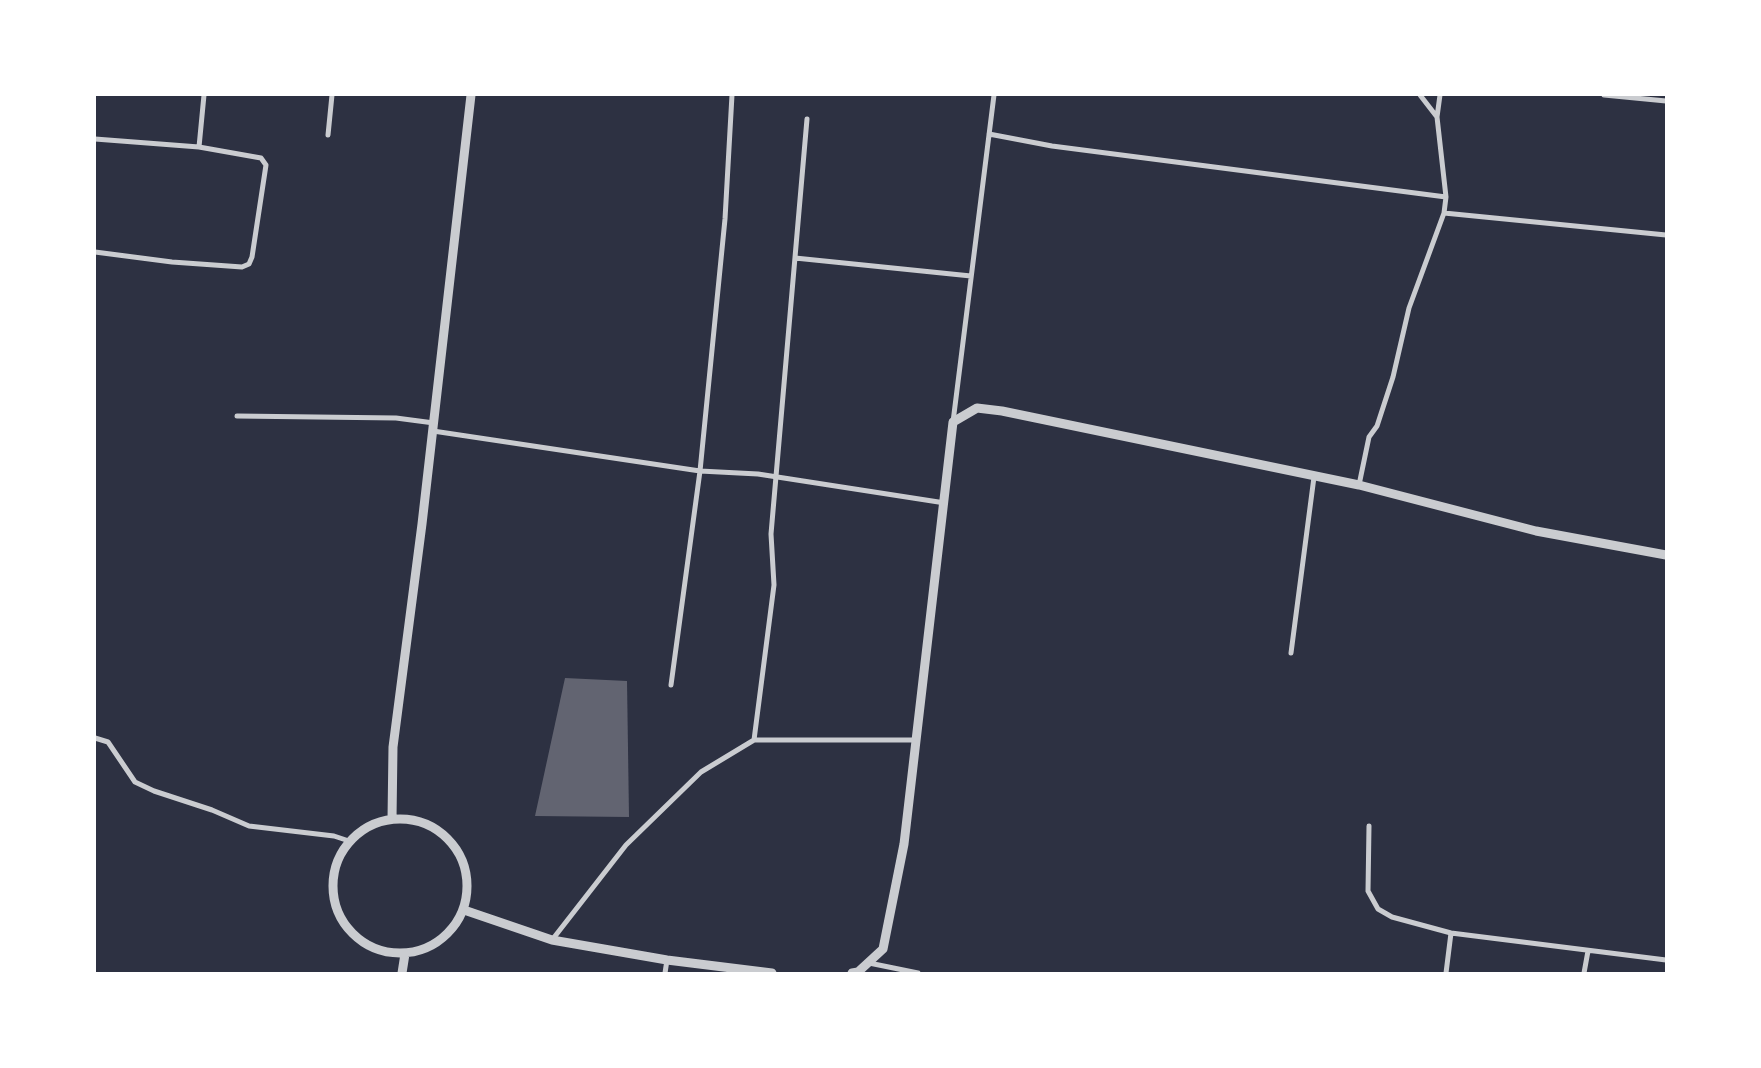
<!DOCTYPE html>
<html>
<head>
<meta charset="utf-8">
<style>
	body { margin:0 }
	#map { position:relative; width:1761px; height:1068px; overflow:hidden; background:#2d3142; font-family:"Noto Serif",serif }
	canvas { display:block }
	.frame { position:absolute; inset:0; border:96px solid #fff; pointer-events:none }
</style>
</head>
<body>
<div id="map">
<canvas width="1761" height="1068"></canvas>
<div class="frame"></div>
</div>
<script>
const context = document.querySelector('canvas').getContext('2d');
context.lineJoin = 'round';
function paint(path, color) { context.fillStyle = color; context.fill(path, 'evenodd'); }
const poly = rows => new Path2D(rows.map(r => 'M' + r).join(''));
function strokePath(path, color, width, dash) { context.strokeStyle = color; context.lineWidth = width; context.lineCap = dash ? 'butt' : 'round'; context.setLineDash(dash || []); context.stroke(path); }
paint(poly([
	[565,678,627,681,629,817,535,816]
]), '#626471');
strokePath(poly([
	[1604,95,1666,101],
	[1437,117,1440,95],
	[989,134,1052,146,1446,197],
	[328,135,332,95],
	[95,139,199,147,261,158,266,165,252,257,249,264,242,267,172,262,95,252],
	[199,147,204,95],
	[1444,213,1666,235],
	[795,258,971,276],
	[237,416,396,418,434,423],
	[953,422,994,95],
	[433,431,700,471,758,474,945,503],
	[1359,485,1369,437,1377,426,1393,377,1409,308,1444,213,1446,197,1437,117,1420,95],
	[1291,653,1314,477],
	[671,685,700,471,725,219,732,95],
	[95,738,108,742,135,782,154,791,212,810,249,826,334,836,349,841],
	[754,740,774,585,771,534,807,119],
	[1369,826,1368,891,1378,909,1392,917,1451,933,1666,960],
	[552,940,626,845,701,772,754,740,916,740],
	[869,963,918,973],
	[665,973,667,960],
	[1446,973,1451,933],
	[1584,973,1588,951]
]), '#caccd0', 5);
strokePath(poly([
	'333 886a67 67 0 1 1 134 0a67 67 0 1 1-134 0Z',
	[392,819,393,747,422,524,471,95],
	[464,910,552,940,667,960,772,973],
	[402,973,405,954],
	[852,973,858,972,883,949,904,844,953,422,977,408,1002,411,1359,485,1536,531,1666,555]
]), '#caccd0', 9);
</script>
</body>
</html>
